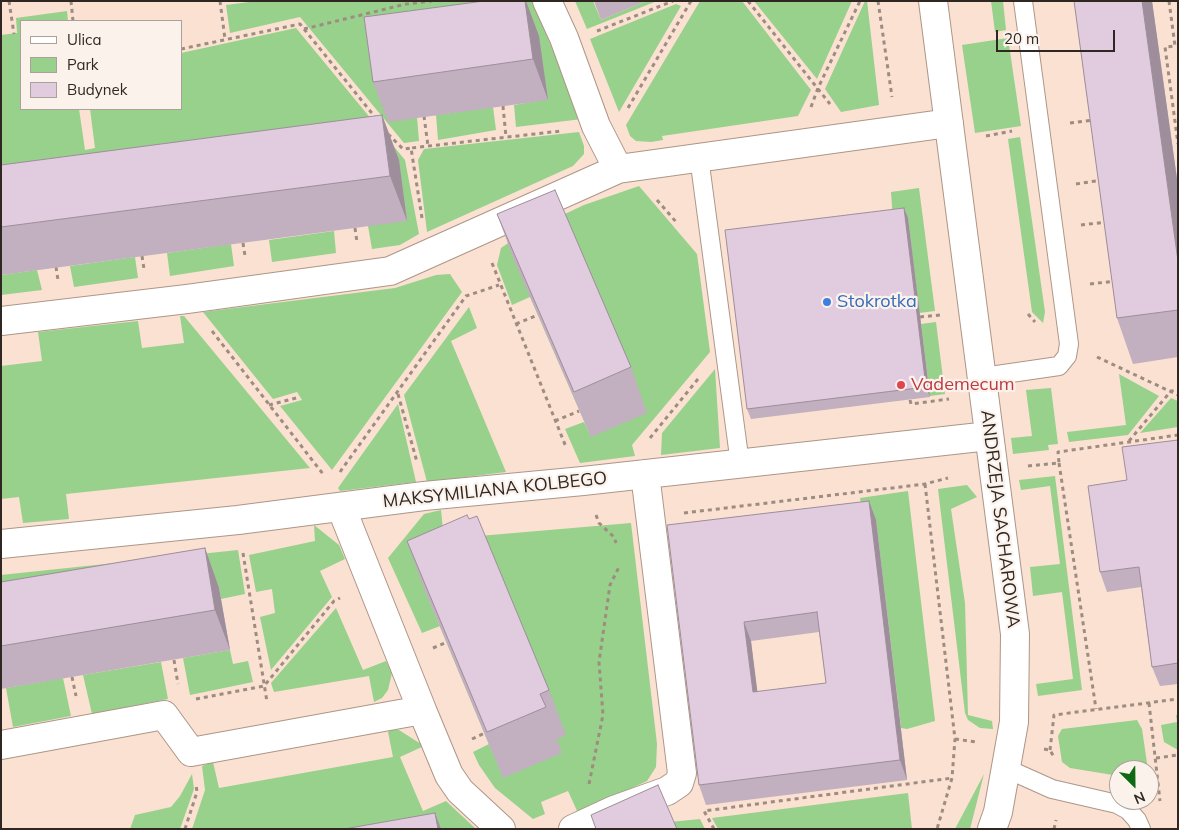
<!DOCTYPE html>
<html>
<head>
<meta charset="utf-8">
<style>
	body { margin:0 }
	#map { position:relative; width:1179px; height:830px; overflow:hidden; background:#fae1d2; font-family:Mulish,sans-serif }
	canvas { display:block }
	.frame { position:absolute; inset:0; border:2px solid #312722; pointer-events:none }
	.legend { position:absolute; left:20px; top:20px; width:162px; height:90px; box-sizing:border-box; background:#fcf2ec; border:1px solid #aba19b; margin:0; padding:6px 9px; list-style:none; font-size:15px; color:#312722 }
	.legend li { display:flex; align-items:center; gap:10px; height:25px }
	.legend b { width:25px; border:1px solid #aba19b }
	.north { position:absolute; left:1109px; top:760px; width:50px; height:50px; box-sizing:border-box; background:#fcf2ec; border:1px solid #aba19b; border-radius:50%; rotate:157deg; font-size:14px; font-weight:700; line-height:20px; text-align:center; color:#312722 }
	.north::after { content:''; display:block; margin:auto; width:18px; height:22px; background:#0d6912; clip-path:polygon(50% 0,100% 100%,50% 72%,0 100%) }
	.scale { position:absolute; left:996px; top:30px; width:119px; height:22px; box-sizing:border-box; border:2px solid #312722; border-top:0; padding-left:6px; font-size:15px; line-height:18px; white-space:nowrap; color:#312722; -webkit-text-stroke:4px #fcf2ec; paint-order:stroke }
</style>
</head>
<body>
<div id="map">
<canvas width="1179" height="830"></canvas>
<div class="frame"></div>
<ul class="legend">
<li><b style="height:6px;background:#fff"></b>Ulica</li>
<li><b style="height:14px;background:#97d18b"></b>Park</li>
<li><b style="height:14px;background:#e1cbde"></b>Budynek</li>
</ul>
<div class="north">N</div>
<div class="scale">20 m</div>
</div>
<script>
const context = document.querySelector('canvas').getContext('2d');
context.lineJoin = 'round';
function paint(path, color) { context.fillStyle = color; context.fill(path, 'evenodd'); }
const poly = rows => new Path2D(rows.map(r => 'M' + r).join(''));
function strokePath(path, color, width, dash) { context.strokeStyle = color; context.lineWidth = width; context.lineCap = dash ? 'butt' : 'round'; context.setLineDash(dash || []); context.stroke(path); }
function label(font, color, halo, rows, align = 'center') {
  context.font = font + ' Mulish,sans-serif'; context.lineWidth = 4.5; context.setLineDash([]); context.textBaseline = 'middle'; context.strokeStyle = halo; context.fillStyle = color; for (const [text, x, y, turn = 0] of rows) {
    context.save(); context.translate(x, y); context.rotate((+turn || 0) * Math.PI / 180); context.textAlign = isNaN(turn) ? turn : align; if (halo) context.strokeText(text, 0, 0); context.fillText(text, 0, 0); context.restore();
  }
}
paint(poly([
	[257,1,532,1,582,119,516,127,514,105,548,99,417,117,419,141,404,143,300,17,230,33,226,5],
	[575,1,593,1,601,20,646,1,657,1,587,29],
	[700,1,742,1,811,90,798,116,662,136,663,140,651,142,636,141,630,136,626,125],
	[754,1,852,1,817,79],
	[865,1,867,1,879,105,841,112,825,89],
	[991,1,1003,1,1006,30,995,32],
	[676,4,681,6,619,112,590,39],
	[67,11,68,21,21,21,21,109,79,109,85,150,95,148,90,109,181,109,181,53,296,28,405,160,419,234,400,245,372,249,368,226,1,213,1,35,17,33,16,18],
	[1008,38,1021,126,975,133,962,45],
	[493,107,496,130,438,140,436,115],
	[579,132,584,146,584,154,573,166,427,232,418,160,424,149],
	[1020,137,1045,312,1043,323,1032,312,1008,139],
	[639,186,697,254,710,352,632,445,635,456,580,463,565,429,584,422,591,437,530,297,512,305,497,265,501,248,520,235,584,205],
	[919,188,935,311,919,313,908,219,893,220,891,192],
	[334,231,336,253,272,262,269,240],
	[231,244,234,266,170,276,167,253],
	[135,257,138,278,74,287,70,266],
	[37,270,42,290,1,295,1,275],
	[450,274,462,292,332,470,280,406,302,400,297,392,273,399,203,312,395,288,436,275],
	[469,307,477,328,451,341,506,472,427,482,404,395],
	[180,316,184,316,310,468,66,494,69,519,23,523,19,497,1,499,1,366,42,361,38,332,138,321,142,348,184,343],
	[936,322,945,394,930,396,921,324],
	[715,369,720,448,661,455,662,433],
	[1119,374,1159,396,1128,435,1069,442,1067,432,1126,425],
	[1051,388,1058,444,1048,445,1049,450,1013,454,1011,438,1032,436,1026,390],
	[1171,398,1178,401,1178,427,1140,433],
	[398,404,416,482,340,491,338,488],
	[1055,476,1082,690,1038,696,1036,684,1073,679,1062,592,1033,596,1030,567,1060,564,1050,486,1021,490,1019,480],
	[967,485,977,497,951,509,965,603,968,715,992,721,993,729,980,728,968,720,965,713,938,489],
	[908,491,935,721,907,729,901,728,876,521,864,522,860,498],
	[441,510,444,539,631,523,657,744,656,767,647,781,578,813,568,791,541,802,545,814,533,819,495,788,479,765,473,752,489,744,503,778,423,586,440,626,422,633,388,558,424,514],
	[314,525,339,545,345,559,320,571,332,597,271,670,260,617,275,613,272,589,256,592,249,555,315,541],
	[238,550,245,594,221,599,219,588,1,625,1,575],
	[336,608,363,670,386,661,392,673,388,690,382,698,374,702,369,676,274,692,271,683],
	[230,650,233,664,248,661,253,682,190,695,183,658],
	[161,662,168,699,92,714,83,675],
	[63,678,71,716,13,727,6,688],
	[1176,715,1178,715,1178,750,1164,742,1161,725,1177,722],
	[1137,720,1142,729,1148,770,1119,770,1119,776,1070,768,1062,762,1058,736,1062,729],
	[391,729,399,730,424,746,400,757,423,811,446,801,476,829,192,829,205,790,202,766,213,762,219,788,393,757,388,732],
	[192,774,194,789,180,829,130,829,135,815,171,807,180,796],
	[984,774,970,829,955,829],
	[908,793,912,829,718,829,712,818],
	[700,819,705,829,628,829,660,823]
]), '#97d18b');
const lane = poly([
	[699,157,740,464],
	[983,377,1059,366,1067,356,1069,344,1023,1],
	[1005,768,1052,789,1117,804,1128,810,1137,820,1141,829]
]);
const street = poly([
	[547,1,564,38,596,126,618,169],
	[933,1,1015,634,1014,722,998,812,992,829],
	[1,321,187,299,390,271,618,169,949,123],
	[341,507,422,710],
	[1,544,238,520,424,496,583,481,989,436],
	[1,745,164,715,191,752,422,710,449,775,460,791,501,829],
	[573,829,614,810,667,791,679,783,682,773,645,474]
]);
strokePath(lane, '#ad9688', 20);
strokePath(street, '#ad9688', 30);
strokePath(poly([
	[9,1,14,34],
	[71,1,73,21],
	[220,1,225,39],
	[748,1,830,104],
	[878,1,892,97],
	[1169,1,1175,46,1165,47,1178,144],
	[304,29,406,4,432,1],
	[597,31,673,1],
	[181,49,300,24,375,117],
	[503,106,506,137],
	[811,107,818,88,860,1],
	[628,108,691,1],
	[424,116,428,146],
	[1070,123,1093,120],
	[388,134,403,149,411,148],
	[986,136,1012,131],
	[1076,184,1102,180],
	[657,200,677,223],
	[422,218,411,148,561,131],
	[1081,225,1107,222],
	[355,228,357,242],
	[243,243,245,256],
	[142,256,144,269],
	[492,263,566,447],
	[56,267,58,280],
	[1090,284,1116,281],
	[1028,314,1035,322],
	[920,317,940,315],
	[516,324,538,315],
	[212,331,323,474],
	[1097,357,1178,395],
	[398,394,417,462],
	[910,400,911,404,949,399],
	[269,405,300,397],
	[555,421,579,411],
	[650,438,698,379],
	[1129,441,1171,391,1178,390],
	[1059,463,1096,709],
	[1028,466,1059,463,1058,452,1178,435],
	[340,472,466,296,499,285],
	[925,484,955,739,952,778,937,829],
	[684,513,925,484,948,478],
	[596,515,599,523,614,537,616,543],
	[243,553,267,702],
	[433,648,447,642],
	[174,660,178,684],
	[72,677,76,696],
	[196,699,264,686,334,601,340,598],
	[1149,703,1160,801],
	[472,739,485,733],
	[955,739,976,742],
	[1044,749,1050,750,1054,757],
	[1050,750,1054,715,1178,699],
	[1156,758,1178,755],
	[589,784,603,715,599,662,610,585,620,565],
	[185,829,197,792,196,785],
	[714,829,704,811,952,778],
	[1054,829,1056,820]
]), '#9e8c81', 3, [4, 4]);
strokePath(lane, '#fff', 18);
strokePath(street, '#fff', 28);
paint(poly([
	[594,1,646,1,601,20],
	[1074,1,1152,1,1178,186,1178,357,1133,364,1117,318],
	[539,36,548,100,388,122,373,82],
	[382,115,399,160,407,221,1,275,1,165],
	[904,208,908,218,930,397,751,419,747,409],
	[497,214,631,367,647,413,591,437,514,260],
	[1178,440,1178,684,1160,686,1152,667,1141,587,1107,592,1100,572],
	[869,501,876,520,907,780,706,805,699,785,667,525],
	[819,632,826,683,757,692,751,641],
	[469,519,549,690,566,735,557,739,562,753,503,778,423,586,407,541],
	[205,548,219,588,230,650,1,689,1,582]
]), '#c2afbf');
paint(poly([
	[525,1,526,1,539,36,548,100,533,59],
	[1142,1,1152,1,1178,186,1178,261],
	[382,115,399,160,407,221,390,176],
	[904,208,908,218,930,397,926,387],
	[869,501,876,520,907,780,900,760],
	[205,548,219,588,230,650,215,610],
	[744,622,751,641,760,712,753,692],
	[435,813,441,829,438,829]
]), '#9e8e9b');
const building = poly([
	[484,1,525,1,533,59,373,82,364,17,484,1],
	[1074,1,1142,1,1178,261,1178,310,1117,318,1074,1],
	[382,115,390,176,1,227,1,165,382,115],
	[555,190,631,367,574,392,497,214,555,190],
	[904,208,926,387,747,409,725,230,904,208],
	[1178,440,1178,663,1152,667,1139,567,1100,572,1088,486,1127,480,1122,447,1178,440],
	[869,501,900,760,699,785,667,525,869,501],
	[817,612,826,683,753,692,744,622,817,612],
	[467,515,469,519,477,516,549,690,540,694,546,707,487,732,407,541,467,515],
	[205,548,215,610,1,646,1,582,205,548],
	[658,785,677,829,596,829,591,815,658,785],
	[435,813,438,829,344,829,435,813]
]);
paint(building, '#e1cbde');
strokePath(building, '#9e8e9b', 1);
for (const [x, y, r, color] of [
	[827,302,5,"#3f7fe0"],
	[901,385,5,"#e0444e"]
]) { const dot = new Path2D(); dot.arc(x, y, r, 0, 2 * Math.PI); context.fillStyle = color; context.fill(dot); strokePath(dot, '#fcf2ec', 2); }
label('18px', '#366cbe', '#fcf2ec', [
	["Stokrotka",837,302]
], 'left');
label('18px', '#be3a42', '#fcf2ec', [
	["Vademecum",911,385]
], 'left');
label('18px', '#312722', '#fcf2ec', [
	["MAKSYMILIANA KOLBEGO",495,490,-6],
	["ANDRZEJA SACHAROWA",1000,519,83]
]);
</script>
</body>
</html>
